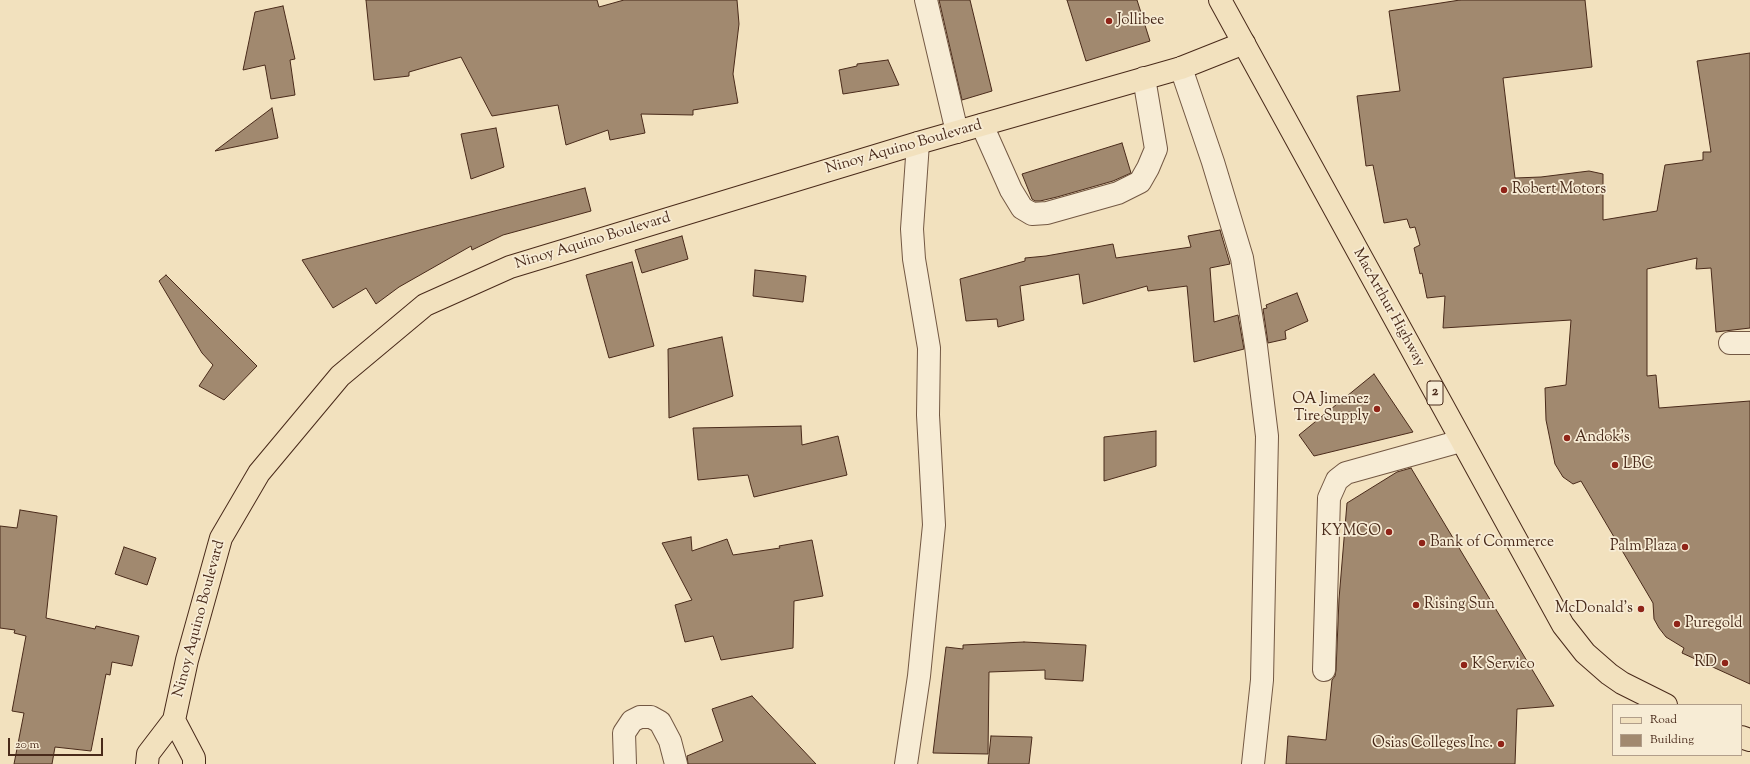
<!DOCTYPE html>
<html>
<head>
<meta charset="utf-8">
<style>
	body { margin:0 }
	#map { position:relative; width:1750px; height:764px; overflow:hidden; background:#f2e1be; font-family:"Sorts Mill Goudy",serif }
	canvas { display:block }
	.legend { position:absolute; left:1612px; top:704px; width:130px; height:52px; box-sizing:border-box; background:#f7ecd5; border:1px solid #b19e8a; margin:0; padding:5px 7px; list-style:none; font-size:12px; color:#492a1a }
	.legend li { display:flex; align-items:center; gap:8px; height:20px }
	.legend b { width:20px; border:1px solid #b19e8a }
	.scale { position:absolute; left:8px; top:738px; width:95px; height:18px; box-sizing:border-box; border:2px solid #492a1a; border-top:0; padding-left:5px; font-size:12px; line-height:14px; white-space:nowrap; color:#492a1a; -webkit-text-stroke:3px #f7ecd5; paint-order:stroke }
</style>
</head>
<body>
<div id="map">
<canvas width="1750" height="764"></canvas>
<ul class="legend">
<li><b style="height:5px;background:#f2e1be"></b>Road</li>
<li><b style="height:11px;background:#a1896f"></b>Building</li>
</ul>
<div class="scale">20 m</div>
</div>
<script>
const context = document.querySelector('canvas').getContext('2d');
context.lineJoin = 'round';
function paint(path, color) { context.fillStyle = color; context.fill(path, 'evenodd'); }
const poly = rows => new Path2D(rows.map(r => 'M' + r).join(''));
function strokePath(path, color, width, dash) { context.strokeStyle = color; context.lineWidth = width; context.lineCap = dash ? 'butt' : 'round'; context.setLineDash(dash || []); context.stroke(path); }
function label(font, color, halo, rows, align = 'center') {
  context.font = font + ' "Sorts Mill Goudy",serif'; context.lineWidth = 3.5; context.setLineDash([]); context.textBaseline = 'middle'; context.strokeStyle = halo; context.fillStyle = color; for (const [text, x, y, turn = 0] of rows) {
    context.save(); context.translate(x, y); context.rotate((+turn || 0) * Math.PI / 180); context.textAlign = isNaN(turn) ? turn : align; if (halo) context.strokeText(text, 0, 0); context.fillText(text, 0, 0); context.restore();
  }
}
const building = poly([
	[366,0,597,0,599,7,624,0,737,0,739,24,733,74,738,103,693,110,693,115,641,114,645,133,610,140,608,130,566,145,558,105,492,116,461,57,409,72,409,76,374,80,366,0],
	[939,0,970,0,992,91,962,100,939,0],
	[1067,0,1137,0,1150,41,1086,61,1067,0],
	[1460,0,1585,0,1592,67,1503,78,1515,178,1541,177,1589,171,1603,174,1603,220,1657,211,1665,165,1703,160,1703,152,1711,152,1697,61,1750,53,1750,328,1716,332,1711,268,1696,269,1697,258,1647,269,1647,376,1656,375,1659,408,1750,401,1750,684,1682,653,1684,648,1666,637,1659,628,1654,619,1653,603,1581,481,1573,484,1563,477,1555,464,1546,420,1545,388,1566,385,1571,320,1443,328,1445,296,1427,298,1422,273,1420,274,1414,248,1420,245,1415,227,1410,228,1407,219,1384,223,1373,165,1366,166,1357,96,1400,91,1389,11,1460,0],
	[283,6,295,59,290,60,295,95,271,99,265,65,243,70,255,12,283,6],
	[888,60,899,85,843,94,839,70,857,66,857,64,888,60],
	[272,108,278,138,215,151,272,108],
	[496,128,504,167,471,179,461,134,496,128],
	[1122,143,1131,173,1113,181,1057,197,1040,201,1035,201,1032,199,1022,174,1122,143],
	[585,188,591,211,503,235,472,250,471,246,399,287,376,304,366,288,333,308,302,260,585,188],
	[1220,230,1230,264,1210,268,1214,322,1238,315,1244,349,1194,362,1187,286,1148,291,1147,286,1083,304,1079,274,1020,286,1024,320,998,327,997,319,966,321,960,279,1025,261,1025,258,1046,256,1113,244,1116,258,1191,247,1188,236,1220,230],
	[682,236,688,259,642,273,635,250,682,236],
	[632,262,654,346,609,358,586,275,632,262],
	[755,270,806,276,803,302,753,296,755,270],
	[166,275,257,366,224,400,199,386,213,365,202,353,159,281,166,275],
	[1297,293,1308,321,1285,331,1286,339,1268,343,1263,309,1267,308,1266,305,1297,293],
	[722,337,733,396,669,418,668,349,722,337],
	[1374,374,1413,432,1314,456,1299,435,1374,374],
	[801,426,802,445,838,436,847,475,754,497,748,475,698,480,693,428,801,426],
	[1156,431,1156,466,1104,481,1104,437,1156,431],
	[1411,468,1554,706,1517,709,1515,764,1286,764,1288,736,1326,740,1332,680,1335,676,1336,670,1339,599,1347,503,1397,472,1411,468],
	[20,510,57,516,46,618,95,629,96,626,139,636,132,666,112,662,110,675,106,674,91,751,55,747,52,764,14,764,24,713,12,711,26,636,14,633,15,630,0,628,0,526,17,528,20,510],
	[691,537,692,551,727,539,733,555,780,548,779,546,812,540,823,596,794,601,793,648,721,660,713,636,685,642,675,605,692,600,662,543,691,537],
	[124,547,156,558,147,585,115,574,124,547],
	[1024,642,1086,645,1083,681,1045,679,1045,670,989,672,988,754,933,753,946,647,963,649,963,645,1024,642],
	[752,696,816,764,688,764,687,756,723,741,712,709,752,696],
	[991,736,1032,737,1029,764,988,764,991,736]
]);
paint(building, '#a1896f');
strokePath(building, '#492a1a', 1);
const minor = poly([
	[926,0,957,132],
	[1181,68,1213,162,1242,258,1256,346,1267,436,1262,680,1253,764],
	[982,125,1011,190,1022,208,1032,214,1047,213,1118,193,1140,182,1148,168,1156,149,1144,78],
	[1730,343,1750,343],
	[1324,670,1329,498,1337,480,1346,473,1461,441],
	[625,764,624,733,632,721,640,717,651,717,660,722,670,741,676,764],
	[906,764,919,676,934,525,928,415,929,348,914,259,912,229,918,143]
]);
const major = poly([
	[174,720,194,758,194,764],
	[147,764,148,754,174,720,187,660,221,538,259,473,340,376,425,305,510,267,918,143,1181,68,1244,43]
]);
const highway = poly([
	[1220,0,1563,625,1585,653,1609,674,1622,683,1666,705],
	[1741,737,1750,740]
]);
strokePath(minor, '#735843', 24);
strokePath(major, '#492a1a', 24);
strokePath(highway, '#492a1a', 24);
strokePath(minor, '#f7ecd5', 22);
strokePath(major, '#f2e1be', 22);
strokePath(highway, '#f2e1be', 22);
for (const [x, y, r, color] of [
	[1109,21,4,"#8f2418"],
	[1504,190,4,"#8f2418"],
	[1377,409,4,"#8f2418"],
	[1567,438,4,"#8f2418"],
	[1615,465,4,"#8f2418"],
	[1389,532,4,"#8f2418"],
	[1422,543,4,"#8f2418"],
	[1685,547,4,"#8f2418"],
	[1416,605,4,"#8f2418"],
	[1641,609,4,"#8f2418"],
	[1677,624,4,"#8f2418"],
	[1725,663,4,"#8f2418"],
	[1464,665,4,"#8f2418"],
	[1501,744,4,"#8f2418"]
]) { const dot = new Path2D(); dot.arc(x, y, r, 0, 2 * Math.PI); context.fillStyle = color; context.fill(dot); strokePath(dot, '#f7ecd5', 1.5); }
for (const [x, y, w] of [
	[1435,393,16]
]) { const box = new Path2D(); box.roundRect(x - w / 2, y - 12, w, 24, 3); context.fillStyle = '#f7ecd5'; context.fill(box); strokePath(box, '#492a1a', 1); }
label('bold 14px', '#492a1a', null, [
	["2",1435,393]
]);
label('15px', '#492a1a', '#f7ecd5', [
	["Jollibee",1117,21],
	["Robert Motors",1512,190],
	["OA Jimenez",1369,400,"right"],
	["Tire Supply",1369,417,"right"],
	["Andok's",1575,438],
	["LBC",1623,465],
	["KYMCO",1381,532,"right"],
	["Bank of Commerce",1430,543],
	["Palm Plaza",1677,547,"right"],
	["Rising Sun",1424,605],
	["McDonald's",1633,609,"right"],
	["Puregold",1685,624],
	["RD",1717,663,"right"],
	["K Servico",1472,665],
	["Osias Colleges Inc.",1493,744,"right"]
], 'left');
label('15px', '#492a1a', '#f7ecd5', [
	["Ninoy Aquino Boulevard",904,148,-16],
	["Ninoy Aquino Boulevard",593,242,-17],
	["MacArthur Highway",1388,308,61],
	["Ninoy Aquino Boulevard",200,619,-75]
]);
</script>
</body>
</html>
